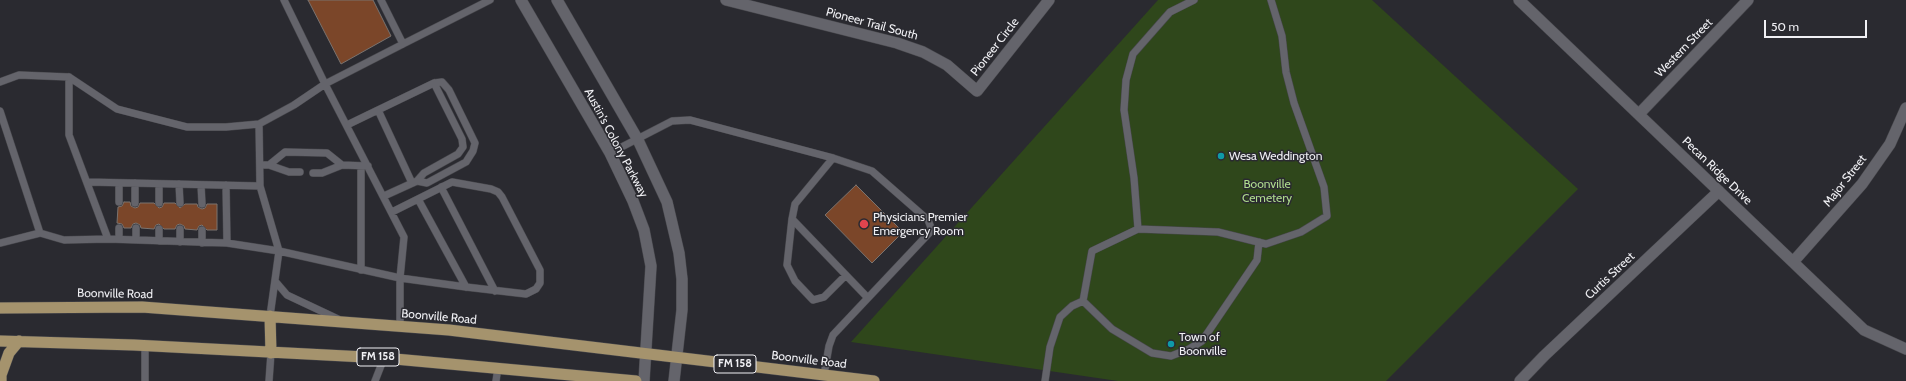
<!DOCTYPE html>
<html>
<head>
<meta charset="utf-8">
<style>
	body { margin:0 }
	#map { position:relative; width:1906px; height:381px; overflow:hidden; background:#2a2a30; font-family:Cabin,sans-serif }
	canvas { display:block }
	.scale { position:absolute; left:1764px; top:20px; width:103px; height:18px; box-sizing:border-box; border:2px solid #f0f0f4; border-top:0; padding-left:5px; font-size:12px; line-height:14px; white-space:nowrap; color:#f0f0f4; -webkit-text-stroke:3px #2a2a30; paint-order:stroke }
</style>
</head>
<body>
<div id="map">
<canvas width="1906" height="381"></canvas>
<div class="scale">50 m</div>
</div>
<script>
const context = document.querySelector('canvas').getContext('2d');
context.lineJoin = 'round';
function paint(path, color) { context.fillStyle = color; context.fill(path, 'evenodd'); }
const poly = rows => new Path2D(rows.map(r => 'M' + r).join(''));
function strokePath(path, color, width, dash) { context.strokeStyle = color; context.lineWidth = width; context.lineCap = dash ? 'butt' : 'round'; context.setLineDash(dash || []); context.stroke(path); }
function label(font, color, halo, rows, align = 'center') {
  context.font = font + ' Cabin,sans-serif'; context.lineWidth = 3; context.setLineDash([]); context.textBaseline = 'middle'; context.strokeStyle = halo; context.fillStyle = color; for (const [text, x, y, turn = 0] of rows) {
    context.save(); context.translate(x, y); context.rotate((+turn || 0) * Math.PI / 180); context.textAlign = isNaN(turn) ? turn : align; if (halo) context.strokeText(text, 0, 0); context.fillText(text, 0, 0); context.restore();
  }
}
paint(poly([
	[1158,0,1372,0,1578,189,1386,381,1118,381,851,342]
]), '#2f471b');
const building = poly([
	[308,0,373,0,391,36,341,64,308,0],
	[856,185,903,232,872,263,825,215,856,185],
	[124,202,130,202,131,206,135,208,138,207,140,203,154,203,159,208,162,207,164,203,175,203,180,208,185,204,197,204,198,207,202,209,205,208,207,204,217,204,217,230,207,230,202,225,199,226,197,230,185,229,184,226,180,224,177,225,175,229,164,229,159,224,156,225,154,229,141,228,140,225,136,223,133,224,131,228,124,228,122,224,117,223,118,207,122,206,124,202]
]);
paint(building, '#7b4629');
strokePath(building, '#7a736f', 1);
const service = poly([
	[284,0,325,84,404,237,400,278,400,326],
	[381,0,403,44,490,0],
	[69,77,117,109,148,117,187,127,226,127,259,124,294,105,325,84,403,44],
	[0,82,19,75,69,77,69,135,108,239,227,243,279,251,270,316],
	[378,110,434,83,442,82,449,90,475,143,473,151,466,162,427,183,417,181],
	[0,111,40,233,64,240,108,239],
	[259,124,260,186,279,251,400,278,466,287,526,294,536,289,540,283,540,270,502,197,498,192,491,189,452,182,392,212],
	[347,125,378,110,412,183],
	[610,153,672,121,690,120,833,158,872,171,928,220,932,230,833,335,829,346,824,375],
	[833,158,795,204,792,219,867,297],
	[261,165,269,165,285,152,327,153,342,165,368,166],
	[269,165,289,172,300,172],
	[313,173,322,173,342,165],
	[88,182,260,186],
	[119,183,119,202],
	[135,183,135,203],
	[159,184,159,203],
	[179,184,180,203],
	[201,185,202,204],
	[226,185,227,243],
	[441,187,495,291],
	[384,196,417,181,424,173,458,154,463,147,462,139,434,83],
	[418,199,466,287],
	[792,219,787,265,795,281,813,300,824,297,846,275],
	[136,228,136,240],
	[159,229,159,241],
	[180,229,180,242],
	[1138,229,1134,178,1124,110,1126,80,1133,54,1170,12,1194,0],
	[202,230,202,243],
	[119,239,119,228],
	[0,243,40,233],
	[361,270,361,166],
	[275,281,287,295,338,319],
	[1083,301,1092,251,1138,229,1218,232,1266,244,1301,232,1327,216,1324,187,1294,103,1286,72,1282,36,1271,0],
	[1083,301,1112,329,1152,353,1171,356,1189,349,1202,341,1257,260,1259,242],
	[145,381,145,346],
	[269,381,271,353],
	[375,381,384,358],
	[496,381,498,367],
	[1045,381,1050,347,1060,317,1072,306,1083,301]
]);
const minor = poly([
	[726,0,897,43,923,52,947,65,977,91,1049,0],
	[1519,0,1864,330,1906,349],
	[1639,114,1748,0],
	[1793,262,1862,184,1890,144,1906,108],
	[1520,381,1544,356,1719,191]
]);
const tertiary = poly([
	[521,0,610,153,633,201,644,230,651,266,644,381],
	[557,0,638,140,667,202,679,253,682,279,682,310,674,381]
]);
const primary = poly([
	[0,308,142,307,449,330,874,381],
	[270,316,271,353],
	[0,341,134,345,384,358,636,381],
	[1,381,1,375,9,353,19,341]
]);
strokePath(service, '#48484d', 8);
strokePath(minor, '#48484d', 12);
strokePath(tertiary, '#48484d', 12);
strokePath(primary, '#48484d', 12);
strokePath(service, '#64646b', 7);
strokePath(minor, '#64646b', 11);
strokePath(tertiary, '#64646b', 11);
strokePath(primary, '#a5936d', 11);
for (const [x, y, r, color] of [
	[1221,156,4,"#0f9aa8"],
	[864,224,5,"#e0444e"],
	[1171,344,4,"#0f9aa8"]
]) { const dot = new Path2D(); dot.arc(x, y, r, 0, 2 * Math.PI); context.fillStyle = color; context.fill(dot); strokePath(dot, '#2a2a30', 1.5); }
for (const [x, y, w] of [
	[378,357,42],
	[735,364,42]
]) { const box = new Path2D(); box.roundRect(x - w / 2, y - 9, w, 18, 3); context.fillStyle = '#2a2a30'; context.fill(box); strokePath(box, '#f0f0f4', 1); }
label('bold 11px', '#f0f0f4', null, [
	["FM 158",378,357],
	["FM 158",735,364]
]);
label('12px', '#f0f0f4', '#2a2a30', [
	["Pioneer Trail South",872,24,15],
	["Pioneer Circle",995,47,-52],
	["Western Street",1684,48,-46],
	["Austin's Colony Parkway",616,143,62],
	["Pecan Ridge Drive",1717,171,44],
	["Major Street",1845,181,-52],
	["Curtis Street",1610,276,-43],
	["Boonville Road",115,294,1],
	["Boonville Road",439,317,5],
	["Boonville Road",809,360,7]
]);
label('12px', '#f0f0f4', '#2a2a30', [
	["Wesa Weddington",1229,156],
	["Physicians Premier",873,217],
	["Emergency Room",873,231],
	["Town of",1179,337],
	["Boonville",1179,351]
], 'left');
label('12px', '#afdc8d', '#2a2a30', [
	["Boonville",1267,184],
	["Cemetery",1267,198]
]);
</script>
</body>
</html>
